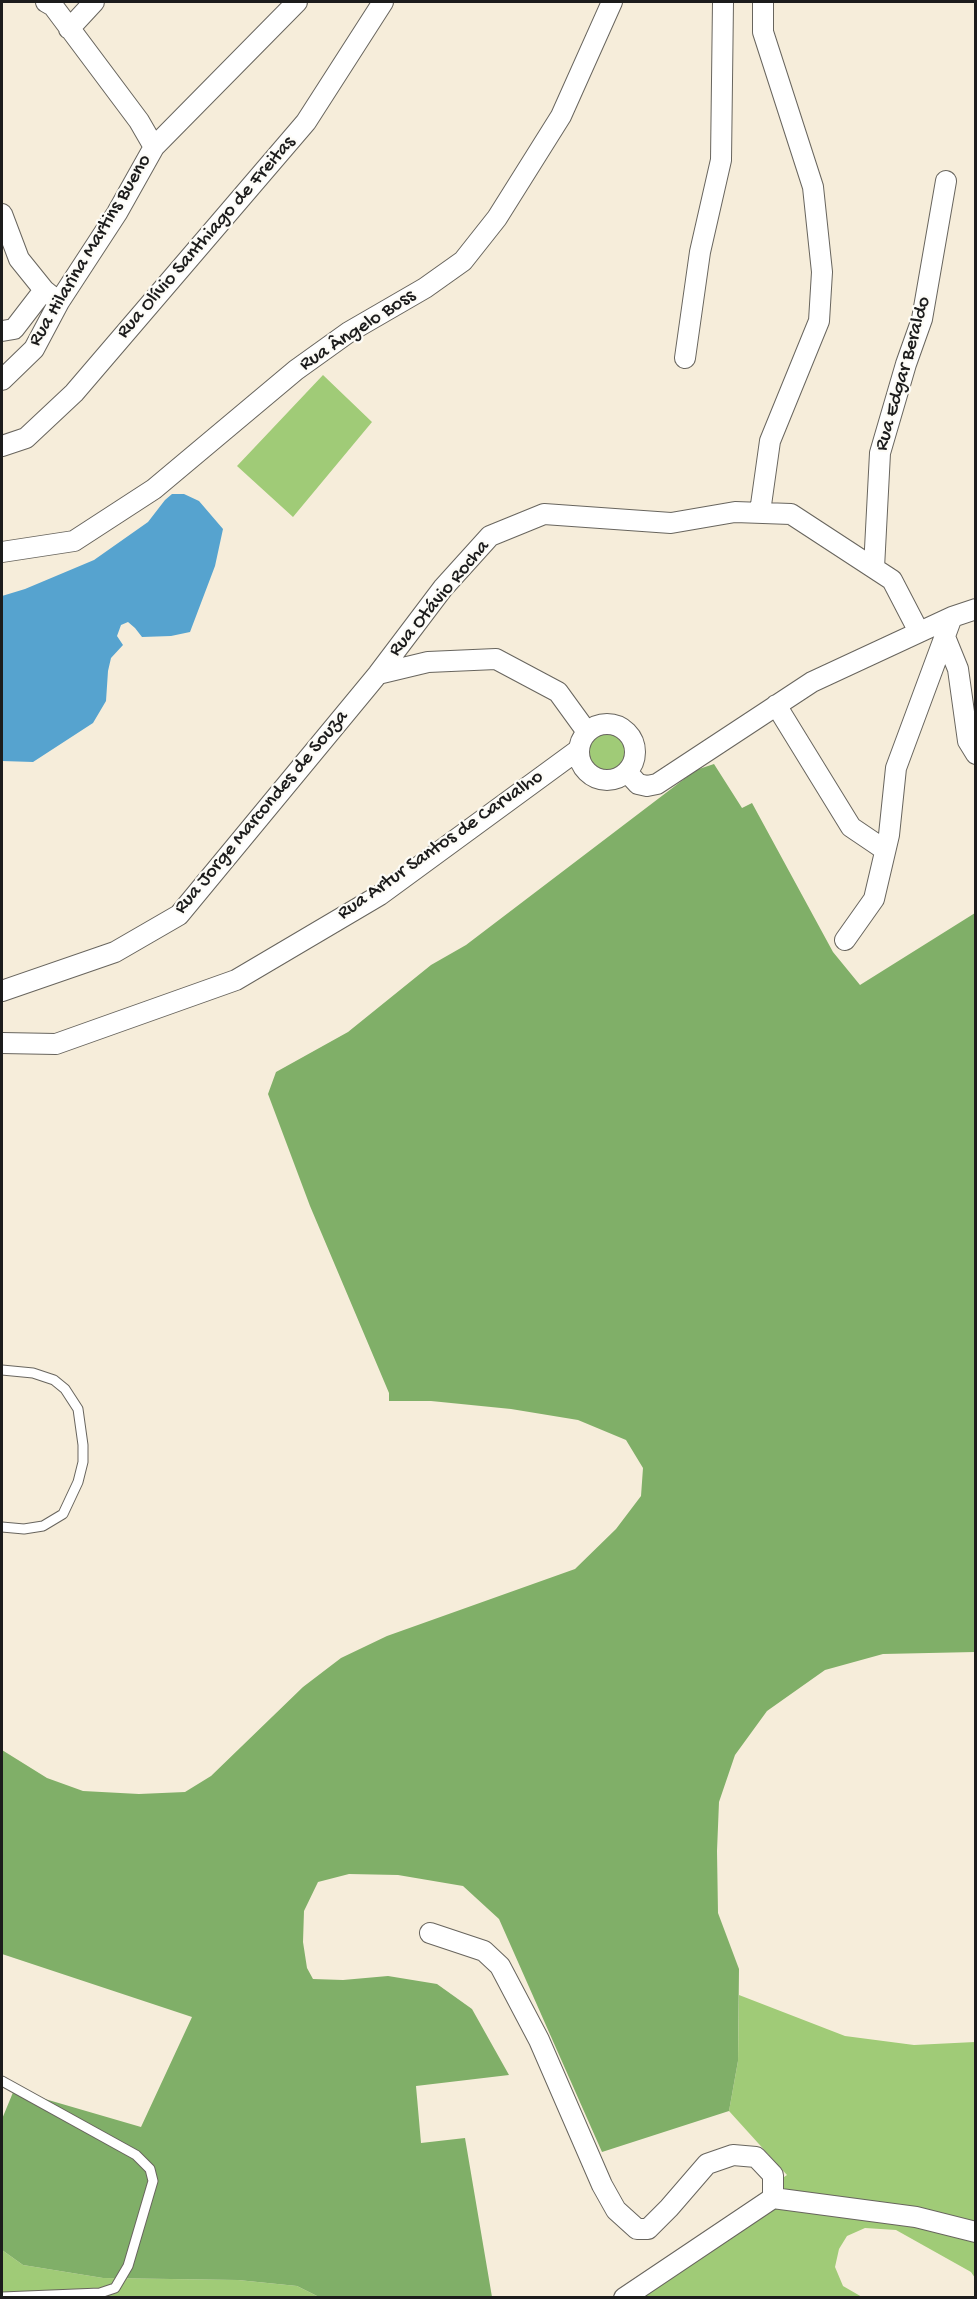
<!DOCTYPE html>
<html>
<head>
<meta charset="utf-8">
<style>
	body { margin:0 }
	#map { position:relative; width:977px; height:2299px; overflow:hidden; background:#f6edda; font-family:"Gochi Hand",sans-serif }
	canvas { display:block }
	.frame { position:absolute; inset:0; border:3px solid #1c1c1c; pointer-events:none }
</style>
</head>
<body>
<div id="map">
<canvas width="977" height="2299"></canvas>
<div class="frame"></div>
</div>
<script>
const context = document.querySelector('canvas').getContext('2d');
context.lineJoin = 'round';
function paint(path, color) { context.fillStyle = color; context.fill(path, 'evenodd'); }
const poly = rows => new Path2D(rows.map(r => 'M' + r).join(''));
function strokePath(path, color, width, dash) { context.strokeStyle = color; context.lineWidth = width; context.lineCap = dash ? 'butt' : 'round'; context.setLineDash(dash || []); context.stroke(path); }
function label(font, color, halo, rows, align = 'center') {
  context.font = font + ' "Gochi Hand",sans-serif'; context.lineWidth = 4.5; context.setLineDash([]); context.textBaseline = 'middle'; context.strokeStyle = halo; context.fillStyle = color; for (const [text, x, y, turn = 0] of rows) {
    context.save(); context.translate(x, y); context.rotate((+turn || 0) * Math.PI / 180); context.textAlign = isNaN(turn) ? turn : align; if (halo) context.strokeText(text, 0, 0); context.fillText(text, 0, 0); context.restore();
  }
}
paint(poly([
	[323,375,372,422,293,517,237,466],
	'587 752a20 20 0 1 1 40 0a20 20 0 1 1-40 0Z',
	[739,1995,845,2036,914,2045,975,2042,975,2278,971,2272,896,2230,865,2228,847,2236,839,2249,835,2267,843,2286,862,2297,623,2298,659,2264,787,2175,729,2111,738,2061],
	[2,2250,23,2265,103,2278,238,2280,297,2286,319,2297,2,2297]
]), '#a0cb77');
paint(poly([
	[714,764,742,808,752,803,833,952,860,985,975,913,975,1652,883,1654,825,1670,767,1711,735,1755,719,1802,717,1851,718,1913,739,1969,738,2061,729,2111,602,2152,499,1919,463,1886,398,1875,349,1874,318,1882,304,1911,303,1942,307,1968,313,1979,343,1980,388,1976,437,1984,472,2009,509,2075,416,2086,421,2143,465,2138,492,2297,319,2297,297,2286,238,2280,103,2278,23,2265,2,2250,2,2119,14,2090,141,2127,192,2017,2,1954,2,1750,47,1778,83,1791,139,1794,185,1792,211,1776,303,1687,341,1658,387,1636,575,1569,616,1529,641,1496,643,1468,626,1440,578,1420,511,1409,431,1401,389,1401,389,1393,310,1206,268,1094,276,1072,348,1032,431,965,466,945,696,770]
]), '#80af68');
paint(poly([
	[172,494,184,494,199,501,223,529,215,566,190,632,171,636,142,637,135,628,128,622,121,625,117,636,123,645,111,658,108,671,106,701,93,723,33,762,2,761,2,596,25,589,94,560,148,522,165,500]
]), '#56a3cf');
const lane = poly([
	[2,1370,33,1373,54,1380,65,1389,78,1409,83,1445,83,1462,78,1482,63,1514,43,1526,24,1529,2,1527],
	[2,2081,136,2155,150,2169,153,2181,128,2266,115,2288,100,2293,2,2297]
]);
const street = poly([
	[46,2,53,6,139,121,154,147],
	[69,29,94,2],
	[2,214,19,259,44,290,59,302],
	[2,331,14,329,44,290],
	[685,358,700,252,721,160,723,2],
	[2,380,34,349,59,302,117,213,154,147,297,2],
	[2,446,26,438,74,393,306,122,383,2],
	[760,512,770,441,819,321,822,272,813,187,763,32,763,2],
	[2,552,74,541,154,489,296,370,349,332,425,288,463,261,497,218,561,116,612,2],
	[874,568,880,453,906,364,922,319,946,181],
	[945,637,958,669,968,741,976,754],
	[378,674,428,662,496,659,558,692,587,732],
	[776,705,851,827,885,850],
	'579 752a28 28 0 1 1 56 0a28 28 0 1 1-56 0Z',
	[627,772,638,784,647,786,657,784,812,682,952,617,976,609],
	[845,940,874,899,889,835,896,768,952,617],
	[2,991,115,952,179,915,378,674,443,588,490,536,544,514,671,523,735,512,791,514,892,580,919,632],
	[2,1043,56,1044,236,980,380,895,578,750],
	[430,1933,484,1951,500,1966,539,2040,602,2185,616,2210,637,2229,648,2229,669,2208,707,2164,733,2155,756,2157,773,2175,773,2198,624,2298],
	[773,2198,916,2217,976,2232]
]);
strokePath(lane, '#68655e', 11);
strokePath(street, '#68655e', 22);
strokePath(lane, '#fff', 9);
strokePath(street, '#fff', 20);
label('20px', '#1c1c1c', '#fdfcf7', [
	["Rua Olívio Santhiago de Freitas",207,238,-49],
	["Rua Hilarina Martins Bueno",91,251,-59],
	["Rua Ângelo Boss",358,331,-33],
	["Rua Edgar Beraldo",904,374,-74],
	["Rua Otávio Rocha",440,599,-50],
	["Rua Jorge Marcondes de Souza",262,813,-50],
	["Rua Artur Santos de Carvalho",441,846,-35]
]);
</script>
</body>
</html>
